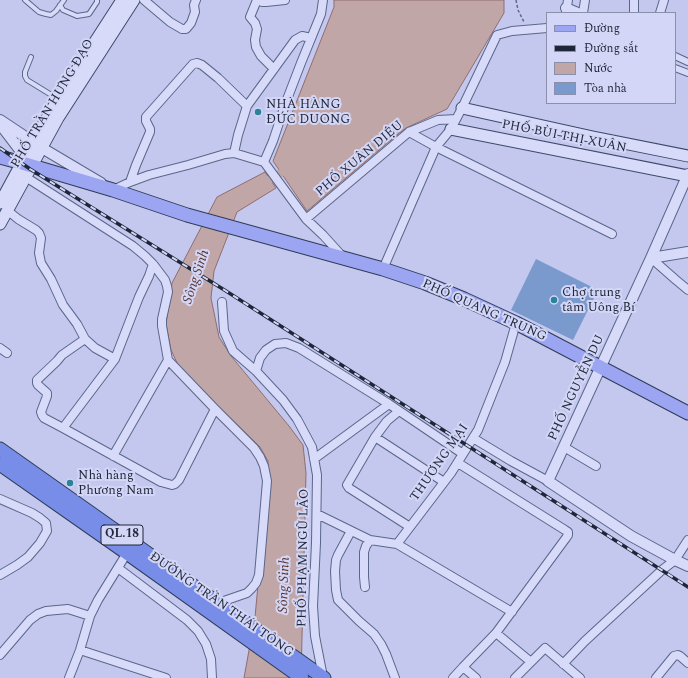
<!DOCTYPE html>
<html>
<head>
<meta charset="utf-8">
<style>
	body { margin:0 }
	#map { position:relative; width:688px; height:678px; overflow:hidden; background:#c4c8ee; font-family:Spectral,serif }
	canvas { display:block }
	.legend { position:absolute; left:546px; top:12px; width:130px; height:92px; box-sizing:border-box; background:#d3d6f6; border:1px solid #8b90aa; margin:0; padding:5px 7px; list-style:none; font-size:12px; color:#1e2739 }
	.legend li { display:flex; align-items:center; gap:8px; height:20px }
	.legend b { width:20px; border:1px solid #8b90aa }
</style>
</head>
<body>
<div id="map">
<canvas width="688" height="678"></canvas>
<ul class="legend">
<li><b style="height:5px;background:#9ca5f1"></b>Đường</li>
<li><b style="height:5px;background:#1e2739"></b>Đường sắt</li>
<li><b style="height:11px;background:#c1a6a8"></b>Nước</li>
<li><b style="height:11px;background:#7a99cc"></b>Tòa nhà</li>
</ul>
</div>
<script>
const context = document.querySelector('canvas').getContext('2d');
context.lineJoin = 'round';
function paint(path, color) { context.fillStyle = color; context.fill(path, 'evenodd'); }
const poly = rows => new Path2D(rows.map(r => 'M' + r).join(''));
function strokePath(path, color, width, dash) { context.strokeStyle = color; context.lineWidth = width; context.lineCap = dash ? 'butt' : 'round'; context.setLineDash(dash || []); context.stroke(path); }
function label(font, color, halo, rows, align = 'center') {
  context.font = font + ' Spectral,serif'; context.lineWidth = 4; context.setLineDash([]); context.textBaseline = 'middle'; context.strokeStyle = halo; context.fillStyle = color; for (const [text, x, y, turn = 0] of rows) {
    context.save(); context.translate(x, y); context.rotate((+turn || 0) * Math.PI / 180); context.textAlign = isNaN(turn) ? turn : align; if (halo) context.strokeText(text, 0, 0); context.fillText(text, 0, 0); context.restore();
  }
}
const water = poly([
	[334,0,504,0,504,13,447,109,406,128,398,134,307,211,273,161,334,7,334,0],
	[265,172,276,188,237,212,214,271,211,298,219,337,231,356,289,426,303,445,306,473,301,678,244,678,255,617,268,478,268,461,260,447,180,369,171,350,166,324,172,283,217,197,265,172]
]);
paint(water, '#c1a6a8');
strokePath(water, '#906c6e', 1);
strokePath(poly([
	[261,184,281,173]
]), '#c1a6a8', 8);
paint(poly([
	[536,259,598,290,573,340,511,310]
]), '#7a99cc');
const service = poly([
	[25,0,39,12,46,14,51,15,56,11,64,0],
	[60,5,63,10,77,16,89,14,97,2,97,0],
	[31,57,25,72,25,76,27,80,58,99]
]);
const pedestrian = poly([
	[675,56,688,62],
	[675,68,688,73]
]);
const minor = poly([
	[144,0,170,22,182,29,186,29,191,23,195,12,194,5,196,0],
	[257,0,250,17,255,23,257,29,255,40,256,47,261,56,274,69],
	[260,0,262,2,266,2,285,0],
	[566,13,568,0],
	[583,13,585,0],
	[634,13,634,0],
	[660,13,664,0],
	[409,132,436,147,451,129,462,108,497,35,512,31,547,28],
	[234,153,238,135,247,106,295,40,302,36,311,38],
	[264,162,273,141,286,102,301,63,321,14,323,0],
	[264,162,306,219,323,235,343,257],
	[21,174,133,246,145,256,153,264,165,280,167,286,168,292,162,319,162,326,168,360,215,409,254,448,260,457,264,466,267,481,259,575,256,583,252,588,247,593,218,603],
	[130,182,136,165,150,132,150,129,146,121,146,117,193,64,197,63,202,65,218,78,247,106],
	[113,190,130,182,149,175,188,165,225,154,234,153,264,162],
	[7,210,18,219,36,230,39,233,41,238,39,253,41,263,51,279,63,305,77,324,85,339,95,348,115,359],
	[306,219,409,132,438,120,456,119],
	[651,258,676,280,688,290],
	[153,264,149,276,139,297,115,359,63,428,161,482,172,485,175,484,179,480,215,409],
	[383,269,436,147,612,234],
	[222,302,224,331,233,351,256,371,283,400,297,419,312,447,317,475,316,543,313,606,315,636,323,677],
	[0,348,7,353],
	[256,371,260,358,266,350,275,344,286,343,299,348,389,404,463,454],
	[399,411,387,421,375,437,347,485,349,488,410,527],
	[63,428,44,418,42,415,41,412,47,396,47,393,38,385,37,383,37,380,57,361,62,355,85,339],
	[375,437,444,482],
	[473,438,511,461,548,481],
	[564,447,596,466],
	[113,456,168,360],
	[314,459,389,404],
	[458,463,565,530,568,532,568,535,566,538,496,633,463,667],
	[0,499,32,513,40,518,46,523,47,531,40,543,28,557,17,565,0,575],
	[317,514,370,540,397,544,512,612],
	[351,531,338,555,336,560,335,571,336,590,338,600,359,621,374,634,381,644,386,654,395,678],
	[397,544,451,473,478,430,505,362,516,323],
	[118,568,187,620,198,631,206,644,211,659,212,678],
	[365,587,364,577,364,552,366,546,370,540],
	[496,633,531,662],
	[80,650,166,678],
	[0,655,30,620,38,614,46,611,68,609,90,616],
	[563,664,585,641,662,570,675,560,688,540],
	[69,678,80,650,90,616,98,600,127,553],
	[453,678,463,667,476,678],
	[515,678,545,648,580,678],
	[656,678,674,656,678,655,680,656,688,663]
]);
const tertiary = poly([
	[566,8,578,13],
	[0,120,42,148,101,183],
	[0,124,29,162],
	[688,174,651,258,548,481,631,536,675,560,688,566],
	[651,258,688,252]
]);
const secondary = poly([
	[462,108,593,137,688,156],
	[451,129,688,176],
	[0,203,33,142,58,99,122,0],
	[0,224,58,118,134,0]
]);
const primary = poly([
	[0,157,22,163,113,190,187,215,383,269,425,283,464,299,516,323,688,413]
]);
const trunk = poly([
	[0,449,324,678],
	[0,464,127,553,302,678]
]);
strokePath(service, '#5a6789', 6);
strokePath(pedestrian, '#5a6789', 8);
strokePath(minor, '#5a6789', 10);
strokePath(tertiary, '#5a6789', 12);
strokePath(secondary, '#3d4b6b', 13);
strokePath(primary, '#2e3c57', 15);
strokePath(trunk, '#2e3c57', 15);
strokePath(poly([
	[516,0,518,10,524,22]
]), '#5a6789', 1.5, [3, 2]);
strokePath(service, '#d7daf9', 4);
strokePath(pedestrian, '#d7daf9', 6);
strokePath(minor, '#d7daf9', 8);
strokePath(tertiary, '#d7daf9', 10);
strokePath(secondary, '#d7daf9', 11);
strokePath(primary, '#9ca5f1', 13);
strokePath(trunk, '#788de8', 13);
const rail = poly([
	[0,148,30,169,226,291,468,446,688,587]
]);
strokePath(rail, '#1e2739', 3.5);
strokePath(rail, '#d3d6f6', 2, [6]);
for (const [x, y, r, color] of [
	[258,112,4,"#2a8398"],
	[554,300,4,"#2a8398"],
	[70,483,4,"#2a8398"]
]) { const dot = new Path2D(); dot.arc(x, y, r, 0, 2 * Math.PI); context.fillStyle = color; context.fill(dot); strokePath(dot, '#d3d6f6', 1.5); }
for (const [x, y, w] of [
	[122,535,42]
]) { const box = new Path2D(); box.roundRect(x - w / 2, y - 10, w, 20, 3); context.fillStyle = '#d3d6f6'; context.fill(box); strokePath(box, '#1e2739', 1); }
label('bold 12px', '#1e2739', null, [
	["QL.18",122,535]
]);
label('13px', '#1e2739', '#d3d6f6', [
	["PHỐ TRẦN HƯNG ĐẠO",53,104,-59],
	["PHỐ BÙI THỊ XUÂN",564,137,11],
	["PHỐ XUÂN DIỆU",360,159,-40],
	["PHỐ QUANG TRUNG",484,311,24],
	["PHỐ NGUYỄN DU",577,388,-65],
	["THƯƠNG MẠI",440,463,-55],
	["PHỐ PHẠM NGŨ LÃO",304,558,-89],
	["ĐƯỜNG TRẦN THÁI TÔNG",221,605,35]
]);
label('13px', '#1e2739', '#d3d6f6', [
	["NHÀ HÀNG",266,105],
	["ĐỨC DUONG",266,120],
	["Chợ trung",562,293],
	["tâm Uông Bí",562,308],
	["Nhà hàng",78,476],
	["Phương Nam",78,491]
], 'left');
label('italic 14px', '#59332d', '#d3d6f6', [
	["Sông Sinh",197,277,-71],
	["Sông Sinh",285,585,-88]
]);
</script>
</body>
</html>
